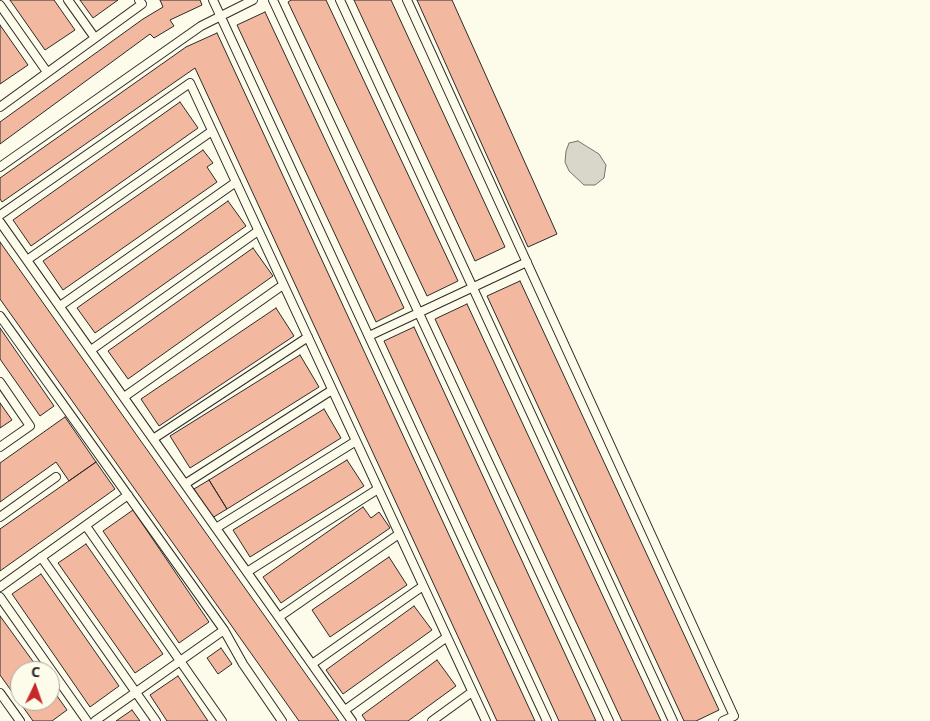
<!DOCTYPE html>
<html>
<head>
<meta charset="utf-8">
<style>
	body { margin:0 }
	#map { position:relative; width:930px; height:721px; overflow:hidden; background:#fdfbea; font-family:"Noto Sans",sans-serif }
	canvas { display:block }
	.north { position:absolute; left:10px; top:661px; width:50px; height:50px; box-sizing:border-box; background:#fdfbea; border:1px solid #a9a89e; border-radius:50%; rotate:3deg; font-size:14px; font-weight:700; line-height:20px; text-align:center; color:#2b2b2b }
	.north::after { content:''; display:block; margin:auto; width:18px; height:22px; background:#c62828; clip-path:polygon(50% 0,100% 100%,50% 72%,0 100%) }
</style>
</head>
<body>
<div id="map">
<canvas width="930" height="721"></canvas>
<div class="north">С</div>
</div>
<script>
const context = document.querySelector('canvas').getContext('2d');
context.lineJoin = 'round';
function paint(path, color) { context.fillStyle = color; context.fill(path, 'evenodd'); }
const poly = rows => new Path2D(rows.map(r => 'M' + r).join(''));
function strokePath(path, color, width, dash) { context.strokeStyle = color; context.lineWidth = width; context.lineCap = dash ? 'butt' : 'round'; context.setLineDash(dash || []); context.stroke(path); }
const water = poly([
	[578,141,599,154,606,165,604,178,595,185,584,185,569,171,565,162,566,151,569,143,578,141]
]);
paint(water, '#d8d7c9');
strokePath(water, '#74746e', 1);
const building = poly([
	[10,0,54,0,75,30,45,50,10,0],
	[80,0,118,0,93,18,80,0],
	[160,0,200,0,202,5,170,20,174,26,154,38,150,34,0,144,0,122,143,19,163,7,160,0],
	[291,0,326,0,458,281,427,296,288,2,291,0],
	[354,0,391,0,505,247,475,261,354,0],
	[417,0,452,0,557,234,528,247,417,0],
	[265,12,404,308,376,322,237,25,265,12],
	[0,25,28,65,0,84,0,25],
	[217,33,535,721,497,721,195,68,2,202,0,199,0,178,186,47,217,33],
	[180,102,198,128,31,246,13,220,180,102],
	[203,150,213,163,207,167,217,182,63,290,43,261,203,150],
	[228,201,246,226,95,333,77,308,228,201],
	[0,242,339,721,299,721,0,299,0,242],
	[253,248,273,276,128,379,108,351,253,248],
	[520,281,719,710,696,721,684,721,487,296,520,281],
	[467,304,661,721,622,721,435,319,467,304],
	[276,308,294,336,159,426,141,399,276,308],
	[414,327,596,721,559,721,384,341,414,327],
	[0,328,54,406,40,416,0,359,0,328],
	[300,355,319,387,190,468,170,436,300,355],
	[0,403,12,420,0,428,0,403],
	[324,409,341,438,227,509,209,480,324,409],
	[65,417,96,462,69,481,56,462,0,502,0,463,65,417],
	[347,460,364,486,250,557,233,530,347,460],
	[96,462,115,489,0,571,0,529,96,462],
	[209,480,227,509,212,518,194,489,209,480],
	[363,507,371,518,379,512,390,528,281,603,263,577,363,507],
	[133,510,209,622,179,643,103,531,133,510],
	[86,544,163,654,135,673,58,563,86,544],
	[389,557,407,585,330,637,312,610,389,557],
	[41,574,119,686,90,707,12,594,41,574],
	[414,606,432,630,343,694,326,670,414,606],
	[0,616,40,671,20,671,20,701,50,701,50,686,67,710,52,721,33,721,0,675,0,616],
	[221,648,232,664,218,674,207,658,221,648],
	[437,660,456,686,408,721,366,721,362,715,437,660],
	[178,676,208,721,167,721,150,695,178,676],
	[132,710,140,721,116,721,132,710]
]);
paint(building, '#f2b8a0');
strokePath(building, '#2b2b2b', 1);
const lane = poly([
	[68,0,95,38],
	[213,0,547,721],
	[273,0,609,721],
	[340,0,673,721],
	[407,0,734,716,723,721],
	[0,5,47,72],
	[0,107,142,4,139,0],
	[0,167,201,26,253,0],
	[0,215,190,83,486,721],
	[0,222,352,721],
	[27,260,212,131],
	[60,306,236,182],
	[0,316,224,630,95,721],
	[369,336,527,262],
	[91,350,258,231],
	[0,382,30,426,0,447],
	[124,397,283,285],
	[153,439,308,337],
	[185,484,332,390],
	[0,517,56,477],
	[86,526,222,721],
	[216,528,356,441],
	[41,557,156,721],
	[247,572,378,489],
	[0,587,128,495],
	[0,597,87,721],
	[279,617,399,534],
	[224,630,243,664,282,721],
	[312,664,423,586],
	[0,693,20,721],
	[345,710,447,637],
	[432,721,472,692]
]);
strokePath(lane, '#2b2b2b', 10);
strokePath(lane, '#fdfbea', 8);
</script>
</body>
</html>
